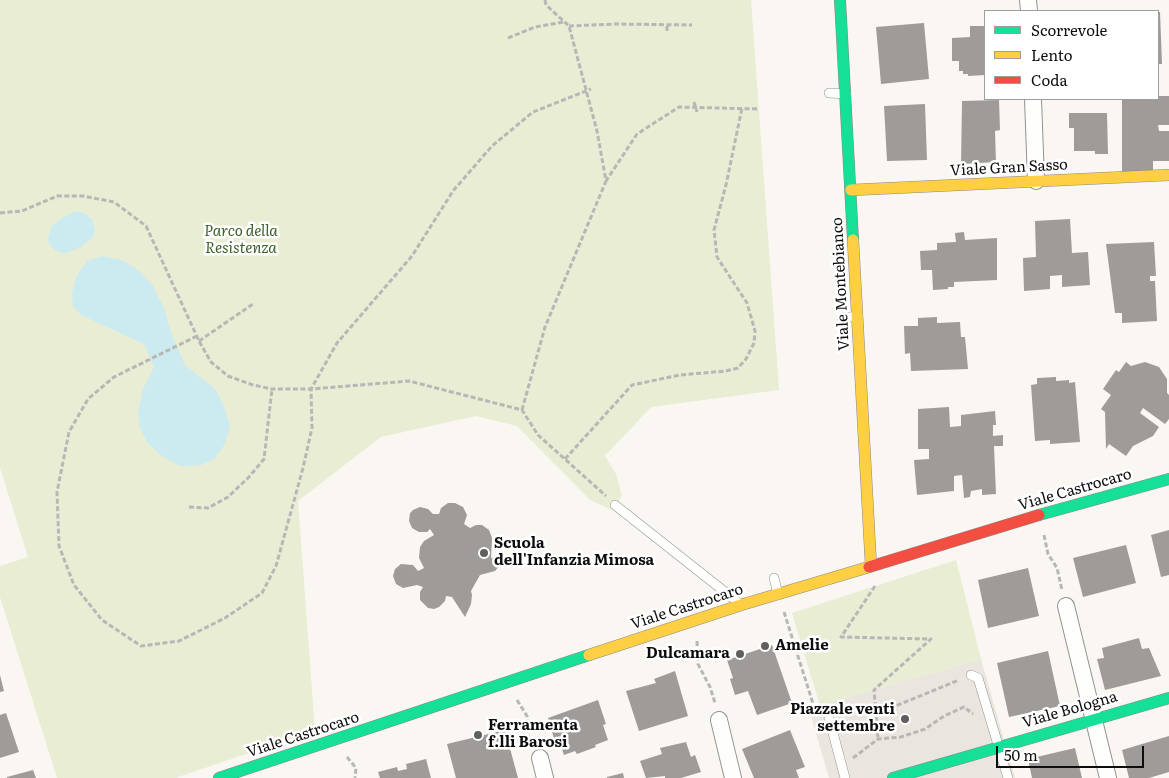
<!DOCTYPE html>
<html>
<head>
<meta charset="utf-8">
<style>
	body { margin:0 }
	#map { position:relative; width:1169px; height:778px; overflow:hidden; background:#faf7f2; font-family:Literata,serif }
	canvas { display:block }
	.legend { position:absolute; left:984px; top:10px; width:175px; height:90px; box-sizing:border-box; background:#fff; border:1px solid #9e9e9e; margin:0; padding:6px 9px; list-style:none; font-size:15px; color:#0d0d0d }
	.legend li { display:flex; align-items:center; gap:10px; height:25px }
	.legend b { width:25px; border:1px solid #9e9e9e }
	.scale { position:absolute; left:996px; top:746px; width:148px; height:22px; box-sizing:border-box; border:2px solid #0d0d0d; border-top:0; padding-left:6px; font-size:15px; line-height:18px; white-space:nowrap; color:#0d0d0d; -webkit-text-stroke:4px #fff; paint-order:stroke }
</style>
</head>
<body>
<div id="map">
<canvas width="1169" height="778"></canvas>
<ul class="legend">
<li><b style="height:6px;background:#16e098"></b>Scorrevole</li>
<li><b style="height:6px;background:#ffcf43"></b>Lento</li>
<li><b style="height:6px;background:#f24e42"></b>Coda</li>
</ul>
<div class="scale">50 m</div>
</div>
<script>
const context = document.querySelector('canvas').getContext('2d');
context.lineJoin = 'round';
function paint(path, color) { context.fillStyle = color; context.fill(path, 'evenodd'); }
const poly = rows => new Path2D(rows.map(r => 'M' + r).join(''));
function strokePath(path, color, width, dash) { context.strokeStyle = color; context.lineWidth = width; context.lineCap = dash ? 'butt' : 'round'; context.setLineDash(dash || []); context.stroke(path); }
function label(font, color, halo, rows, align = 'center') {
  context.font = font + ' Literata,serif'; context.lineWidth = 5; context.setLineDash([]); context.textBaseline = 'middle'; context.strokeStyle = halo; context.fillStyle = color; for (const [text, x, y, turn = 0] of rows) {
    context.save(); context.translate(x, y); context.rotate((+turn || 0) * Math.PI / 180); context.textAlign = isNaN(turn) ? turn : align; if (halo) context.strokeText(text, 0, 0); context.fillText(text, 0, 0); context.restore();
  }
}
paint(poly([
	[0,0,751,0,779,390,651,407,605,456,616,474,622,496,612,510,590,500,517,426,476,416,381,437,298,501,315,731,175,778,57,778,0,597,0,566,28,557,0,468],
	[956,560,981,659,820,706,792,613]
]), '#e8edd4');
paint(poly([
	[981,659,1015,778,829,778,809,709]
]), '#eae5df');
paint(poly([
	[75,212,82,212,92,219,95,232,92,238,81,247,67,253,61,253,55,250,50,245,48,240,51,227,62,218],
	[102,256,122,260,139,271,153,286,164,308,171,333,185,365,216,390,225,409,230,426,225,444,214,459,201,465,180,466,163,457,147,442,140,428,138,412,143,389,154,367,144,344,81,315,73,306,72,294,76,277,87,261]
]), '#ccebf1');
paint(poly([
	[1158,12,1160,12,1162,64,1158,64],
	[924,23,929,79,881,84,876,27],
	[970,26,985,26,985,75,968,76,968,74,963,74,963,71,959,71,959,61,952,61,952,38,970,37],
	[1158,96,1169,96,1169,125,1158,125,1159,131,1169,131,1169,161,1153,161,1153,175,1122,175,1122,99,1158,99],
	[999,100,1000,130,995,131,996,162,961,164,962,101],
	[925,104,927,160,887,161,884,106],
	[1069,113,1107,113,1108,154,1095,154,1095,151,1074,151,1074,128,1069,128],
	[1070,219,1072,253,1088,252,1090,285,1062,287,1062,275,1050,276,1050,289,1024,291,1023,258,1036,257,1035,221],
	[964,232,965,240,997,238,997,280,954,282,954,287,948,287,948,289,933,290,932,270,921,270,920,251,937,250,937,243,956,242,955,233],
	[1154,242,1156,276,1150,276,1150,281,1155,281,1157,321,1122,323,1122,313,1115,313,1106,244],
	[937,317,937,323,960,322,961,337,965,337,968,369,911,371,910,353,905,354,904,326,918,326,918,318],
	[1126,362,1131,366,1145,362,1159,367,1167,379,1167,393,1169,395,1169,419,1165,424,1143,408,1140,413,1159,427,1153,436,1133,446,1126,456,1109,444,1106,449,1105,412,1101,409,1111,395,1103,389,1116,370,1119,372],
	[1056,377,1056,381,1069,380,1069,383,1075,382,1080,442,1050,444,1050,440,1035,441,1031,385,1037,384,1037,378],
	[949,407,950,427,961,426,961,415,995,411,996,425,993,425,993,436,1003,435,1003,446,994,446,996,494,982,495,982,489,971,491,970,497,964,498,962,475,954,476,954,491,917,495,914,460,929,459,929,449,918,449,918,409],
	[448,503,455,503,463,507,467,515,464,524,470,528,476,525,482,525,489,530,492,538,491,558,505,556,501,564,495,571,480,575,471,591,472,595,471,604,465,617,452,597,446,596,445,601,439,607,434,609,428,608,420,600,420,592,423,587,417,585,403,588,396,584,393,576,395,569,401,564,413,565,418,571,424,568,419,558,420,547,424,541,434,535,430,529,427,532,419,532,412,528,409,521,410,513,413,510,420,507,428,509,433,514,439,514,441,508],
	[1169,530,1169,575,1161,577,1151,535],
	[1126,545,1136,583,1083,597,1073,558],
	[1028,568,1039,616,988,628,978,580],
	[1139,638,1142,649,1149,648,1161,676,1105,690,1097,659,1104,658,1102,648],
	[772,645,792,703,757,715,748,691,735,695,730,679,733,678,727,660],
	[1048,651,1060,706,1009,717,997,663],
	[675,671,688,716,639,731,626,691,656,683,654,679],
	[0,675,4,691,0,692],
	[598,700,606,724,603,725,608,740,595,745,596,747,577,754,575,751,564,755,559,740,555,742,548,718],
	[6,713,19,752,0,758,0,715],
	[505,730,518,778,456,778,447,744],
	[790,730,805,767,796,770,799,778,754,778,742,749],
	[1169,736,1169,772,1149,778,1129,778,1122,750],
	[686,742,691,757,695,755,701,772,681,778,665,778,665,776,646,778,640,761,662,754,660,748],
	[1075,748,1082,778,1032,778,1028,759],
	[426,759,431,778,380,778,378,772,397,767,398,771,407,769,406,764],
	[33,770,36,778,7,778,7,777],
	[623,773,624,778,607,778,607,777]
]), '#9e9b98');
const lane = poly([
	[829,93,846,94],
	[842,318,858,316],
	[615,505,739,603],
	[774,578,778,594],
	[971,675,978,678,1008,778],
	[829,718,845,778]
]);
const street = poly([
	[1028,0,1029,11],
	[1033,99,1036,181],
	[1066,606,1108,778],
	[719,720,733,778],
	[540,758,545,778]
]);
const fast = poly([
	[840,0,853,240],
	[1039,515,1169,479],
	[219,778,589,655],
	[893,778,1169,698]
]);
const slow = poly([
	[851,190,1169,175],
	[853,240,871,566],
	[589,655,741,605,869,567]
]);
const jam = poly([
	[869,567,1039,515]
]);
strokePath(lane, '#949290', 10);
strokePath(street, '#949290', 18);
strokePath(fast, '#8a8987', 12);
strokePath(slow, '#8a8987', 12);
strokePath(jam, '#8a8987', 12);
strokePath(poly([
	[545,0,546,5,569,26,597,131,606,181,637,134,679,107,759,109],
	[569,26,616,24,692,25],
	[667,31,667,25],
	[508,38,535,27,564,22],
	[694,102,697,112],
	[0,213,22,211,57,196,83,196,114,202,146,226,199,341,211,362,228,376,253,385,272,389,311,389,409,381,522,410,538,435,606,496],
	[197,336,114,377,88,399,69,432,57,492,59,546,74,585,102,620,141,646,179,641,225,618,262,593,276,566,303,468,312,428,311,389,337,343,412,256,453,191,492,146,533,112,591,89],
	[199,341,253,304],
	[522,410,545,327,606,181],
	[565,459,632,385,680,375,726,371,738,368,746,359,754,343,755,331,747,303,717,257,714,230,726,185,742,108],
	[189,507,208,508,228,497,249,477,264,459,272,389],
	[1044,535,1048,554,1057,568,1062,590],
	[875,586,841,637,931,639,874,690,878,739],
	[784,612,816,713],
	[697,641,698,664,710,687,715,703],
	[517,700,527,716,528,739,530,743],
	[876,714,959,680],
	[347,757,356,768,355,778],
	[853,758,878,739,901,737,925,729,944,716,964,707,973,714]
]), '#b8b7b6', 3, [5, 2.5]);
strokePath(lane, '#fefefd', 9);
strokePath(street, '#fefefd', 16);
strokePath(fast, '#16e098', 11);
strokePath(slow, '#ffcf43', 11);
strokePath(jam, '#f24e42', 11);
for (const [x, y, r, color] of [
	[484,553,5,"#605f5d"],
	[765,646,5,"#605f5d"],
	[740,654,5,"#605f5d"],
	[905,719,5,"#605f5d"],
	[478,735,5,"#605f5d"]
]) { const dot = new Path2D(); dot.arc(x, y, r, 0, 2 * Math.PI); context.fillStyle = color; context.fill(dot); strokePath(dot, '#fff', 2); }
label('15px', '#0d0d0d', '#fff', [
	["Viale Gran Sasso",1009,168,-3],
	["Viale Montebianco",841,284,-93],
	["Viale Castrocaro",1075,490,-16],
	["Viale Castrocaro",687,607,-18],
	["Viale Bologna",1070,710,-16],
	["Viale Castrocaro",303,735,-18]
]);
label('italic 15px', '#3b5f24', '#fff', [
	["Parco della",241,232],
	["Resistenza",241,249]
]);
label('bold 15px', '#0d0d0d', '#fff', [
	["Scuola",494,544],
	["dell'Infanzia Mimosa",494,561],
	["Amelie",775,646],
	["Dulcamara",730,654,"right"],
	["Piazzale venti",895,710,"right"],
	["settembre",895,727,"right"],
	["Ferramenta",488,726],
	["f.lli Barosi",488,743]
], 'left');
</script>
</body>
</html>
